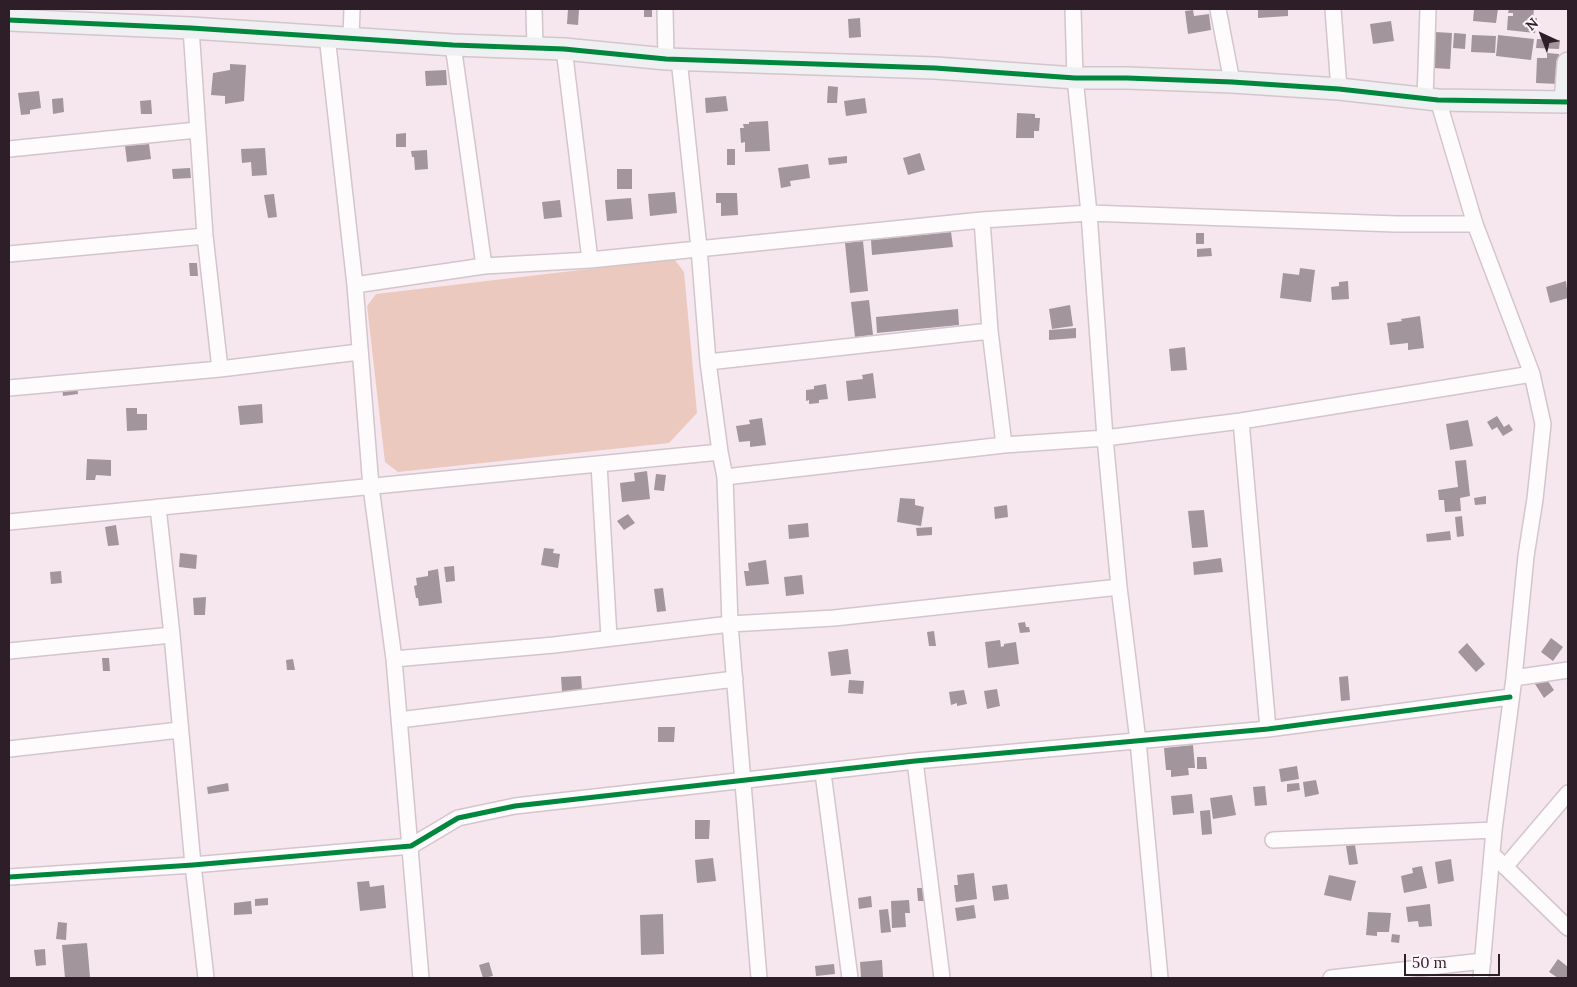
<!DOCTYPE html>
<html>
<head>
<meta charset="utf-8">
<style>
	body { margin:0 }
	#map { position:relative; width:1577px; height:987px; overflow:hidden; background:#f6e7ee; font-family:Lora,serif }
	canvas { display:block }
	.frame { position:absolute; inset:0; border:10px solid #2e1e27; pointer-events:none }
	.north { position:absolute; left:1517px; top:10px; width:50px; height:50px; -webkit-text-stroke:4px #fdf4f8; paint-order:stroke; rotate:317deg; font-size:14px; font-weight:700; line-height:20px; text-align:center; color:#2e1e27 }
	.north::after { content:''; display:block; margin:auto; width:18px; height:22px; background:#2e1e27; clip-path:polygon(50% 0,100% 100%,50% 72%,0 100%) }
	.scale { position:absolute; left:1404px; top:954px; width:96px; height:22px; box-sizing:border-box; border:2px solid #2e1e27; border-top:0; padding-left:6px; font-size:15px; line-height:18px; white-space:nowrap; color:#2e1e27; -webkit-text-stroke:4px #fdf4f8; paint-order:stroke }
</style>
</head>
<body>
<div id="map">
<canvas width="1577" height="987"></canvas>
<div class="frame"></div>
<div class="north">N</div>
<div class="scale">50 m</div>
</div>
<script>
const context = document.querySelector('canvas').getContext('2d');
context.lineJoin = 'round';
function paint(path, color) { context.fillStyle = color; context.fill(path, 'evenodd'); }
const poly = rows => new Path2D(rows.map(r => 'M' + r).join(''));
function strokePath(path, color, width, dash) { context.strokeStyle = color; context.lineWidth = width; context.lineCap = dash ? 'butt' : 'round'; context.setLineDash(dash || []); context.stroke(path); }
paint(poly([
	[674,259,684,272,697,413,669,443,398,472,385,462,367,306,376,294]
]), '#ebc9bf');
paint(poly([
	[568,9,579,9,578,25,567,24],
	[644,9,652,9,652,17,644,17],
	[1258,9,1288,9,1288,16,1258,18],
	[1474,9,1498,9,1496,23,1473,21],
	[1509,9,1534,9,1533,18,1537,18,1535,33,1507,30,1508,16,1513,16,1513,13,1508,13],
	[1193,10,1194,16,1209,14,1211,30,1188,34,1185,11],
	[860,18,861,37,849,38,848,19],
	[1391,21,1394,41,1373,44,1370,24],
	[1435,32,1452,33,1450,69,1433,68],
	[1454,33,1466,34,1465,49,1453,48],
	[1472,35,1496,36,1495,53,1471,52],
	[1498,35,1534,39,1531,60,1496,56],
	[1537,39,1560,40,1559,49,1536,48],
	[1547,53,1559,54,1558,84,1536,83,1537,58,1547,58],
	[230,64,246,65,244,101,225,104,225,96,211,95,213,73,230,70],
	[446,70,447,85,426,86,425,71],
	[828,86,838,87,837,103,827,103],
	[39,91,41,108,30,110,30,114,21,115,18,93],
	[726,96,728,111,706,113,705,98],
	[63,98,64,112,53,114,52,99],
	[865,98,867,113,846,116,844,101],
	[151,100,152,114,141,114,140,101],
	[1017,113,1035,114,1035,118,1040,118,1039,131,1034,131,1034,138,1016,138],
	[768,121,770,151,745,152,745,142,741,143,740,128,744,128,743,124,749,124,749,122],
	[406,133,406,147,396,147,396,134],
	[149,144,151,159,127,162,125,146],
	[265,148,267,175,252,176,251,162,242,163,241,149],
	[727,149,735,149,735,165,727,165],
	[427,150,428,169,415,170,414,157,412,157,411,151],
	[920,153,925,170,908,175,903,158],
	[847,156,847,163,829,165,828,158],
	[808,164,810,178,790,181,791,186,781,188,778,168],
	[190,168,191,178,173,179,172,169],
	[617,169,632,169,632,189,617,189],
	[675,192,677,213,650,216,648,194],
	[716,193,737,193,738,215,721,216,721,203,716,203],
	[274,194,277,217,268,218,264,195],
	[631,198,633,219,607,221,605,200],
	[560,200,562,217,544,219,542,202],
	[951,232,953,247,872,255,871,240],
	[1196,233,1204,233,1204,244,1196,244],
	[863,241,868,291,850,293,845,243],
	[1211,248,1212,256,1197,257,1197,249],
	[189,263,197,263,198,276,190,276],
	[1300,268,1315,270,1311,302,1280,298,1283,273,1299,275],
	[1348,281,1349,299,1332,300,1331,287,1339,286,1339,282],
	[1566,281,1568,298,1550,303,1546,287],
	[869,300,873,335,855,337,851,302],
	[1070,305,1073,326,1052,329,1049,309],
	[958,309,959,325,877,333,876,317],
	[1420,316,1424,348,1408,350,1408,343,1390,345,1387,323,1402,321,1401,319],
	[1076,328,1076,338,1049,340,1049,330],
	[1185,347,1187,370,1171,371,1169,349],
	[873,373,876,398,848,401,846,381,863,379,862,375],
	[826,384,828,399,819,400,819,403,809,404,809,400,806,401,806,390,814,389,814,386],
	[77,385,78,394,63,396,62,387],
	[262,404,263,423,240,425,238,406],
	[126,408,137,408,137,414,147,414,147,430,127,431],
	[1497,416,1504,427,1509,424,1513,430,1503,436,1497,427,1492,430,1487,422],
	[762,418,766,445,750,447,750,441,739,442,736,426,750,424,749,420],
	[1468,420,1473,446,1450,450,1446,424],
	[87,459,111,460,111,476,96,475,95,480,86,480],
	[1466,460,1470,496,1460,498,1461,511,1445,512,1444,500,1439,500,1438,490,1458,487,1455,461],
	[647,471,650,499,622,502,620,483,635,481,634,473],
	[656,474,666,475,664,491,654,490],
	[1486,496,1486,504,1475,505,1474,498],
	[900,498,915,499,915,505,924,507,921,526,897,522],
	[1007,505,1008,517,995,519,994,507],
	[1204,510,1208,547,1192,548,1188,511],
	[628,514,635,523,624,530,617,521],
	[1462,516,1464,536,1457,537,1455,517],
	[808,523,809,537,789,539,788,525],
	[116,525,119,545,108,546,105,527],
	[932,527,932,535,917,536,916,528],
	[1450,531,1451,540,1427,542,1426,534],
	[544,548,554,549,553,553,560,554,558,568,541,565],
	[180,553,197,555,196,569,179,567],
	[1221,558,1223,572,1194,575,1193,562],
	[766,560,769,584,746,586,744,571,749,571,748,563],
	[454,566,455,581,446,582,444,567],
	[438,569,442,603,419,606,418,598,416,598,414,586,417,585,416,578,428,576,428,571],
	[61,571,62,583,51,584,50,572],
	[802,575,804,594,786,596,784,577],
	[663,588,666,611,657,612,654,589],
	[206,597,205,615,194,615,193,598],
	[1025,622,1026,627,1029,627,1030,632,1020,633,1018,623],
	[934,631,936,646,929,646,927,632],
	[1551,638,1563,647,1553,661,1541,652],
	[1000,640,1001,647,1004,646,1004,644,1016,642,1019,664,988,668,985,642],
	[1467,643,1485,664,1476,672,1458,652],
	[848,649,851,674,831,676,828,652],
	[102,658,109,658,110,671,103,671],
	[293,659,295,670,287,670,286,660],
	[581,676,582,690,562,692,561,677],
	[1348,676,1350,700,1341,701,1339,677],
	[1545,677,1554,690,1544,698,1535,684],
	[849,680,864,681,863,694,848,693],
	[997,689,1000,706,987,709,984,691],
	[964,690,967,704,957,706,957,703,951,705,949,692],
	[658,727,675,727,674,742,658,742],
	[1193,745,1195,768,1188,768,1189,775,1171,777,1171,770,1166,770,1164,748],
	[1197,757,1206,757,1207,769,1197,769],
	[1297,766,1299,779,1281,782,1279,769],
	[1316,780,1319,794,1305,797,1303,782],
	[228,783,229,791,208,794,207,787],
	[1299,783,1300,790,1287,792,1287,784],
	[1265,786,1267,805,1255,806,1253,787],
	[1192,794,1194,813,1173,815,1171,796],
	[1232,795,1236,815,1213,819,1210,798],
	[1210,810,1212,834,1202,835,1200,811],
	[695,820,710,820,709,839,695,839],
	[1355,845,1358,864,1349,865,1346,846],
	[713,858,716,881,697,883,695,860],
	[1451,859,1454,881,1438,884,1435,862],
	[1422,866,1427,888,1404,893,1401,876,1413,873,1412,868],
	[974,873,977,899,956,902,954,885,958,885,957,875],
	[1329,875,1356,881,1351,901,1324,895],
	[369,881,370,887,384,885,386,908,360,911,357,882],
	[1007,884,1009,899,994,901,992,886],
	[917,888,925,888,926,901,918,901],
	[871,896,872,907,859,909,858,898],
	[268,898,268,905,255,906,255,899],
	[909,900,910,913,905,913,906,927,892,928,891,901],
	[251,901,252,914,234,915,234,903],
	[1430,904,1432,926,1419,927,1418,921,1408,922,1406,907],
	[974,905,976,918,957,921,955,908],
	[888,909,891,932,881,933,879,910],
	[1368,912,1391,913,1389,932,1377,932,1377,936,1366,935],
	[663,914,664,954,641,955,640,915],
	[58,922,67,923,66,940,56,939],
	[1392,934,1400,935,1399,943,1391,942],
	[87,943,90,977,65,978,62,945],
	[45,949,46,965,36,966,34,950],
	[1558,959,1568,967,1568,978,1558,978,1549,972],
	[882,960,883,977,861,978,860,962],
	[489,962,493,976,483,978,479,965],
	[834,964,835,974,816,976,815,966]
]), '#a2959c');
const street = poly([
	[534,9,535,48],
	[665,9,666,59],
	[1073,9,1075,78,1089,213,1105,438,1119,587,1138,741,1160,978],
	[1218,9,1232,82],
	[1333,9,1339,89],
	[191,28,205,236,220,369],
	[327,36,355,285,371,487,394,659,421,978],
	[351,38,352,9],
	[453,45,484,266],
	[564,49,590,260],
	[679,59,699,248,708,362,720,452,725,477,730,624,759,978],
	[1425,99,1428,9],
	[1438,100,1475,224,1532,374,1543,424,1535,499,1526,556,1514,678,1494,830,1481,978],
	[9,149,197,130],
	[982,220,990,331,1004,445],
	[9,254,205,236],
	[355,285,484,266,590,260,982,220,1089,213,1396,224,1475,224],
	[708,362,990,331],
	[9,388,220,369,359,352],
	[1241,421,1268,729],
	[599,464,609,638],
	[725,477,1004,445,1105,438,1241,421,1532,374],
	[158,507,172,635,193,865,206,978],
	[9,522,720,452],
	[9,651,172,635],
	[394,659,554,645,730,624,834,618,1119,587],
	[1514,678,1568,670],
	[399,720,735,679],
	[9,749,180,730],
	[915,761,942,978],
	[823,773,850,978],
	[1273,840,1494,830],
	[1492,854,1568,928],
	[1505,867,1568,793],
	[9,877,193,865,411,846,458,818,515,806,915,761,1268,729,1510,697],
	[1331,978,1483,961]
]);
const secondary = poly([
	[9,20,191,28,453,45,564,49,666,59,935,68,1075,78,1127,78,1232,82,1339,89,1438,100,1565,102,1568,63]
]);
strokePath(street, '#d4c5cc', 18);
strokePath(secondary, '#d4c5cc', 24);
strokePath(street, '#fefbfc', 15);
strokePath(secondary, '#eff0f1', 21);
strokePath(poly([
	[9,20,191,28,453,45,564,49,666,59,935,68,1075,78,1127,78,1232,82,1339,89,1438,100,1568,102],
	[9,877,193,865,411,846,458,818,515,806,915,761,1268,729,1510,697]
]), '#00873e', 5);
</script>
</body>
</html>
